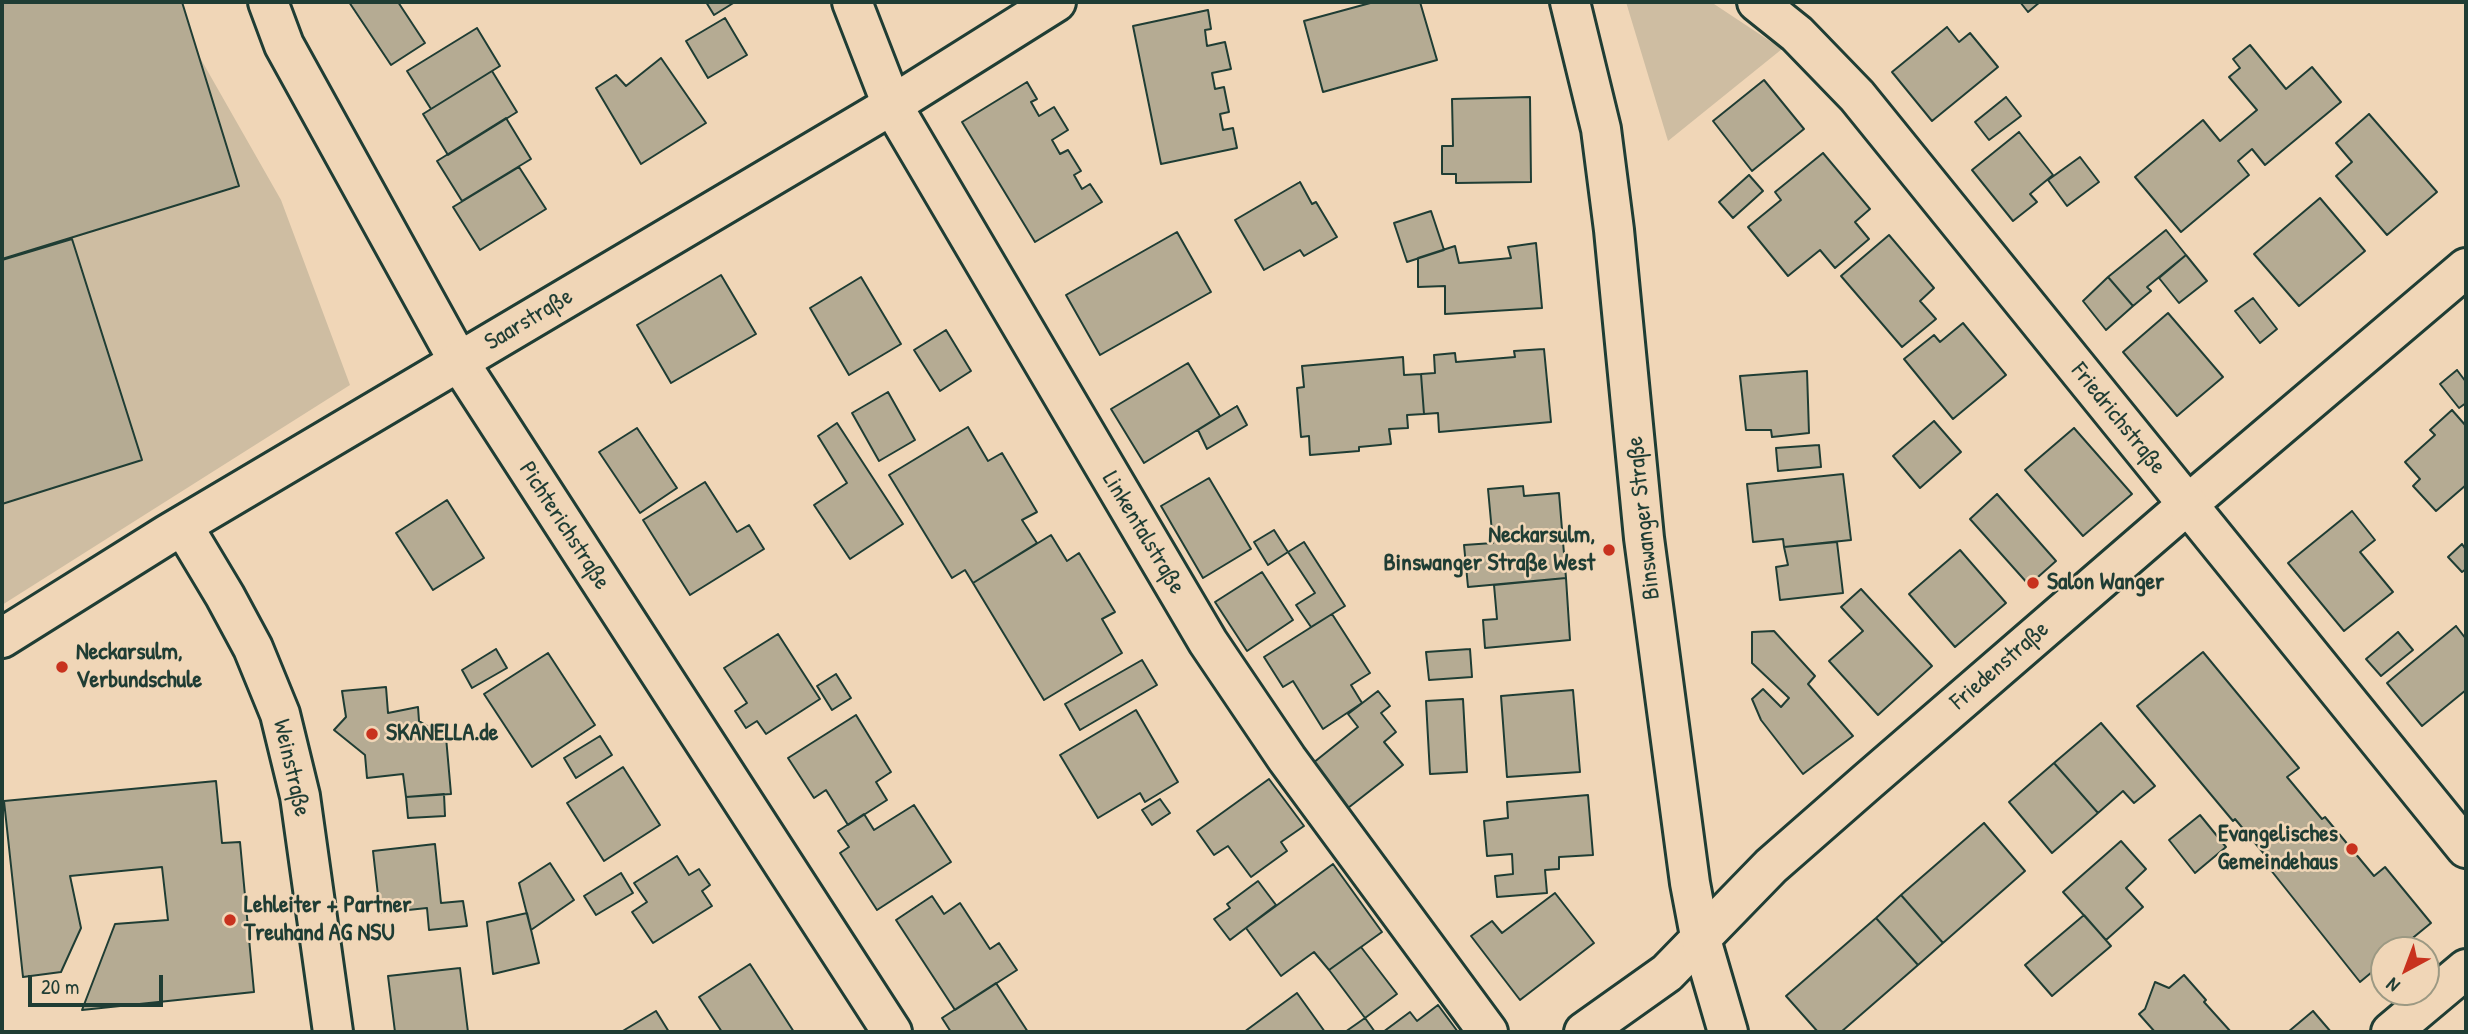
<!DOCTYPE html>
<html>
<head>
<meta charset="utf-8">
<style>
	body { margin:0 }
	#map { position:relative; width:2468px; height:1034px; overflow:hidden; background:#f0d6b7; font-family:"Patrick Hand",sans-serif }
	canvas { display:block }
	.frame { position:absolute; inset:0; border:4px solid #1f3d34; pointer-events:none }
	.north { position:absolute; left:2370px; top:936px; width:70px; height:70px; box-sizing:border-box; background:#f0d6b7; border:2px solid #9c9983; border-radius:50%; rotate:221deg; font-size:19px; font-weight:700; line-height:28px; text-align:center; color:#1f3d34 }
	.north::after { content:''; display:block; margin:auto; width:24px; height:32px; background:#c8321e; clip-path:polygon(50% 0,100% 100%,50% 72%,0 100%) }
	.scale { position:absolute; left:28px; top:975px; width:135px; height:32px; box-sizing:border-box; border:4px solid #1f3d34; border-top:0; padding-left:9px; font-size:21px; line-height:24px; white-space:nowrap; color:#1f3d34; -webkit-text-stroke:5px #f0d6b7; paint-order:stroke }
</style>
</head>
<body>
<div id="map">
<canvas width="2468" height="1034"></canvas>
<div class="frame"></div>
<div class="north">N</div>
<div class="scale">20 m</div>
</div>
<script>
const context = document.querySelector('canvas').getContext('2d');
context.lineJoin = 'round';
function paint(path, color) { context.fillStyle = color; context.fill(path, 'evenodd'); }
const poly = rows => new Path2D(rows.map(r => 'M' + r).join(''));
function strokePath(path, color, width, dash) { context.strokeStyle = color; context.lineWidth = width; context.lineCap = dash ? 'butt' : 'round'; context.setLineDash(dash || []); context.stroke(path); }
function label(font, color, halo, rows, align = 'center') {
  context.font = font + ' "Patrick Hand",sans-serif'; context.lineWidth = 5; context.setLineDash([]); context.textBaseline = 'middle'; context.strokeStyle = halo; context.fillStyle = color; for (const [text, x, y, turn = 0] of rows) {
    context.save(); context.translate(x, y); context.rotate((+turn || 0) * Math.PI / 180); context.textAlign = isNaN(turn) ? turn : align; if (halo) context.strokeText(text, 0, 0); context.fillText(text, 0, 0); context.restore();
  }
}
paint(poly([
	[2,2,173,2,174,12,281,200,350,385,2,605],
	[1626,2,1711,2,1782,49,1668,141]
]), '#cebda2');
const building = poly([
	[2,2,182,2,239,186,2,259,2,2],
	[349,2,398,2,425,43,391,65,349,2],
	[706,2,735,2,714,15,706,2],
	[1374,2,1420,2,1437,60,1323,92,1304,21,1374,2],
	[2020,2,2040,2,2028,12,2020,2],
	[1208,10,1211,29,1205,30,1207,46,1225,42,1231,69,1212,73,1215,89,1224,87,1229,112,1220,114,1223,130,1233,128,1237,148,1161,164,1133,26,1208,10],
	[725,18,747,55,708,78,686,41,725,18],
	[1947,27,1959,42,1970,33,1998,67,1932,121,1892,72,1947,27],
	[477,28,500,66,431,109,407,71,477,28],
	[2250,45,2286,89,2312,67,2341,102,2265,165,2252,149,2238,161,2249,175,2181,232,2135,177,2203,120,2220,141,2257,110,2229,77,2240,68,2233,59,2250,45],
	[661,58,706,123,641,164,596,88,616,75,626,86,661,58],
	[492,71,517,112,448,155,423,114,492,71],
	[1764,80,1804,129,1752,171,1713,121,1764,80],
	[1027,82,1037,99,1031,102,1039,116,1054,107,1068,130,1052,140,1060,154,1068,150,1081,171,1074,175,1082,189,1090,184,1102,202,1035,242,962,122,1027,82],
	[1530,97,1531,182,1456,183,1456,174,1442,174,1442,146,1453,146,1452,99,1530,97],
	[2006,97,2021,116,1989,140,1975,122,2006,97],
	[2369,114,2437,192,2387,235,2336,176,2352,162,2336,143,2369,114],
	[506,118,531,159,462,201,437,161,506,118],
	[2019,132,2053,175,2030,194,2037,202,2013,221,1972,170,2019,132],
	[1823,153,1870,209,1855,222,1869,239,1835,268,1820,250,1788,276,1748,227,1781,200,1775,192,1823,153],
	[2080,157,2099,182,2067,206,2048,180,2080,157],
	[519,167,546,209,480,250,453,207,519,167],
	[1749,175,1763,191,1733,218,1719,202,1749,175],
	[1300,182,1312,204,1316,202,1337,237,1304,256,1300,250,1264,270,1235,220,1300,182],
	[2320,198,2365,251,2299,306,2254,254,2320,198],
	[1431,211,1444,250,1407,262,1394,223,1431,211],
	[2166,230,2186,255,2147,287,2151,291,2133,306,2108,277,2166,230],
	[1177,232,1211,292,1100,355,1066,295,1177,232],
	[1889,235,1934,288,1920,301,1936,319,1902,347,1841,276,1889,235],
	[72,239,142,460,2,504,2,260,72,239],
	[1536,243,1542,308,1445,314,1445,286,1418,287,1418,258,1455,246,1459,263,1511,258,1508,247,1536,243],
	[2186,255,2207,281,2179,303,2159,278,2186,255],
	[721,275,756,334,671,383,637,325,721,275],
	[861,277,901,344,849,375,810,308,861,277],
	[2108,277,2133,306,2106,330,2083,301,2108,277],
	[2253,298,2277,329,2260,343,2235,311,2253,298],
	[2168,313,2223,377,2177,416,2123,352,2168,313],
	[1963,323,2006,375,1953,419,1904,359,1934,335,1940,342,1963,323],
	[946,330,971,371,940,391,914,350,946,330],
	[1544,349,1551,422,1439,432,1438,413,1424,414,1421,374,1435,373,1434,355,1455,353,1456,362,1515,357,1514,351,1544,349],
	[1403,357,1404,375,1421,374,1424,414,1407,415,1408,428,1389,429,1391,444,1359,447,1359,451,1310,455,1309,436,1301,437,1297,388,1304,387,1302,366,1403,357],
	[1188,363,1220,416,1144,463,1111,409,1188,363],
	[2457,370,2466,382,2466,403,2459,408,2440,384,2457,370],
	[1807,371,1809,433,1772,437,1771,430,1746,430,1740,376,1807,371],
	[888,392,915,440,879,461,852,413,888,392],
	[1237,406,1247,425,1207,449,1198,430,1237,406],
	[2452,410,2466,426,2466,485,2436,511,2413,486,2420,479,2405,462,2435,435,2430,430,2452,410],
	[1934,421,1961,452,1920,488,1893,456,1934,421],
	[837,423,903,524,850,559,814,505,847,483,818,436,837,423],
	[968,427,988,461,1002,453,1037,512,1022,520,1037,543,973,583,965,570,952,578,889,475,968,427],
	[637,428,677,488,640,513,599,452,637,428],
	[2074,428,2132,494,2083,536,2025,470,2074,428],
	[1819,445,1821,467,1778,471,1776,448,1819,445],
	[1843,474,1851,540,1784,547,1783,539,1753,542,1747,484,1843,474],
	[1209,478,1251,549,1203,578,1161,506,1209,478],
	[705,482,737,532,749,525,764,549,690,595,643,520,705,482],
	[1523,486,1524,496,1559,493,1566,578,1468,587,1464,545,1493,543,1488,489,1523,486],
	[1997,494,2056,561,2029,585,1970,519,1997,494],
	[447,500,484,558,433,590,396,533,447,500],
	[2352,511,2375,540,2360,552,2393,592,2344,631,2288,563,2352,511],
	[1274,530,1288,552,1268,565,1254,542,1274,530],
	[1051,535,1067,561,1079,553,1115,612,1102,619,1122,653,1044,700,973,583,1051,535],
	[1304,542,1345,606,1311,627,1296,605,1315,593,1288,552,1304,542],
	[1837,542,1843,593,1780,600,1776,567,1788,565,1784,547,1837,542],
	[2462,544,2466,550,2466,569,2462,572,2448,557,2462,544],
	[1960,550,2006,603,1955,647,1909,594,1960,550],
	[1262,572,1293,620,1247,651,1215,602,1262,572],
	[1566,578,1570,640,1485,648,1483,620,1497,619,1494,585,1566,578],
	[1861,589,1932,666,1878,715,1829,661,1863,631,1841,607,1861,589],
	[1332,614,1370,673,1351,685,1362,703,1323,729,1293,681,1283,687,1264,657,1332,614],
	[2456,626,2466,639,2466,690,2422,726,2387,683,2456,626],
	[1774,631,1815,676,1808,684,1853,736,1803,774,1761,720,1752,699,1763,689,1781,707,1789,698,1752,663,1752,632,1774,631],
	[2398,632,2413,650,2381,676,2366,659,2398,632],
	[778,634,820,699,766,734,757,721,746,728,735,711,747,703,724,668,778,634],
	[496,649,507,668,472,688,462,670,496,649],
	[1470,649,1472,677,1429,680,1426,652,1470,649],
	[2203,652,2299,768,2287,777,2322,819,2325,817,2374,876,2385,867,2431,923,2398,950,2384,950,2384,962,2360,982,2266,864,2270,861,2235,819,2233,821,2137,706,2203,652],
	[548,653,595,725,532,767,484,694,548,653],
	[1142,660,1157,685,1080,730,1065,704,1142,660],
	[836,674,851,698,832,710,817,686,836,674],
	[386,687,388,713,418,707,419,721,446,737,451,794,406,797,403,774,367,778,365,755,334,730,346,717,342,691,386,687],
	[1573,690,1580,772,1507,777,1501,696,1573,690],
	[1378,691,1390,706,1381,713,1396,732,1384,742,1403,765,1348,808,1313,763,1358,727,1348,714,1378,691],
	[1463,699,1467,772,1430,774,1426,701,1463,699],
	[1136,710,1178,782,1145,802,1140,793,1098,818,1060,755,1136,710],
	[856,715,891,772,876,782,887,800,848,825,826,790,814,798,788,758,856,715],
	[2101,723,2155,786,2134,803,2123,791,2098,813,2054,763,2101,723],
	[600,736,612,755,576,778,564,758,600,736],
	[2054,763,2098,813,2052,853,2009,802,2054,763],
	[623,767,660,825,604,861,567,803,623,767],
	[1269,779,1304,826,1281,842,1287,851,1251,877,1228,846,1214,855,1197,831,1269,779],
	[216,781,222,843,240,842,254,992,82,1010,115,924,168,920,162,867,70,876,81,928,61,972,23,977,4,801,216,781],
	[444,794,445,816,408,818,406,797,444,794],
	[1588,795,1593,855,1559,857,1559,869,1545,870,1547,893,1497,897,1495,876,1513,874,1512,854,1487,856,1484,821,1508,818,1507,802,1588,795],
	[1160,799,1170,813,1152,825,1142,810,1160,799],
	[914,805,951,862,877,910,840,853,849,847,838,831,864,814,874,830,914,805],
	[2200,815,2226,847,2195,873,2169,840,2200,815],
	[1984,823,2025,871,1943,943,1901,895,1984,823],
	[2121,841,2146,869,2126,888,2143,907,2106,940,2063,892,2121,841],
	[435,844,441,903,463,901,467,926,429,930,427,908,380,913,373,851,435,844],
	[677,856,689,875,699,869,710,885,702,891,712,906,653,943,632,912,647,902,634,883,677,856],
	[550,863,574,900,531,930,519,883,550,863],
	[1333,864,1382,932,1329,970,1314,952,1281,976,1246,928,1333,864],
	[621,873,633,893,596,915,584,896,621,873],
	[1258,881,1276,905,1230,940,1214,919,1230,908,1227,904,1258,881],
	[1555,893,1594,943,1520,1000,1471,936,1492,921,1502,933,1555,893],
	[1901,895,1943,943,1918,965,1876,918,1901,895],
	[932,896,944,914,960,903,990,949,999,943,1017,970,955,1010,896,920,932,896],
	[527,913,539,963,493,974,487,922,527,913],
	[2084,915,2111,946,2052,996,2025,965,2084,915],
	[1876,918,1918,965,1841,1032,1818,1032,1786,996,1876,918],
	[1361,947,1397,994,1365,1018,1329,970,1361,947],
	[750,964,794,1032,722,1032,699,997,750,964],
	[460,968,468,1032,395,1032,388,976,460,968],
	[2184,975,2206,1000,2204,1002,2231,1032,2155,1032,2139,1014,2145,1009,2155,982,2169,988,2184,975],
	[996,983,1028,1032,951,1032,942,1018,996,983],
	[1297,993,1325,1032,1244,1032,1297,993],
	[1438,1005,1458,1032,1383,1032,1410,1012,1417,1021,1438,1005],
	[656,1011,669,1032,621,1032,656,1011],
	[2313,1011,2331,1032,2288,1032,2313,1011],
	[1365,1018,1375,1032,1345,1032,1365,1018]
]);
paint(building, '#b5ab93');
strokePath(building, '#1f3d34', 2);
const minor = poly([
	[268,2,284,45,459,362,892,1032],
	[852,2,892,105,1208,642,1287,759,1488,1032],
	[183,526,225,596,253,648,280,714,300,796,333,1032],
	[1584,1032,1667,973,1771,866,1868,781,2187,505,2466,268],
	[2391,1032,2466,969]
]);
const tertiary = poly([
	[2,638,168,534,892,105,1056,2]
]);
const secondary = poly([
	[1570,2,1601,129,1614,230,1644,538,1690,883,1700,936,1728,1032],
	[1757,2,1797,34,1857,96,2466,848]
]);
strokePath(minor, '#1f3d34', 44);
strokePath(tertiary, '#1f3d34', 44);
strokePath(secondary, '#1f3d34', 44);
strokePath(minor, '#f0d6b7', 38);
strokePath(tertiary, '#f0d6b7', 38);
strokePath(secondary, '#f0d6b7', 38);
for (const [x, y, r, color] of [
	[1609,550,7,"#c8321e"],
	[2033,583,7,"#c8321e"],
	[62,667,7,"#c8321e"],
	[372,734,7,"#c8321e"],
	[2352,849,7,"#c8321e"],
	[230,920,7,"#c8321e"]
]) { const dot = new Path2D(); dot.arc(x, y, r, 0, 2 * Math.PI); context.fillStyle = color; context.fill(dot); strokePath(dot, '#f0d6b7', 2.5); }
label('24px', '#1f3d34', '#f0d6b7', [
	["Saarstraße",529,320,-31],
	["Friedrichstraße",2118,419,51],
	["Binswanger Straße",1644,518,-96],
	["Pichterichstraße",564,526,57],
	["Linkentalstraße",1143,533,59],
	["Friedenstraße",2000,666,-41],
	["Weinstraße",291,768,77]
]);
label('bold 24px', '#1f3d34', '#f0d6b7', [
	["Neckarsulm,",1595,536,"right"],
	["Binswanger Straße West",1595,564,"right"],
	["Salon Wanger",2047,583],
	["Neckarsulm,",76,653],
	["Verbundschule",76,681],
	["SKANELLA.de",386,734],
	["Evangelisches",2338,835,"right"],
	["Gemeindehaus",2338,863,"right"],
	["Lehleiter + Partner",244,906],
	["Treuhand AG NSU",244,934]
], 'left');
</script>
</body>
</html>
